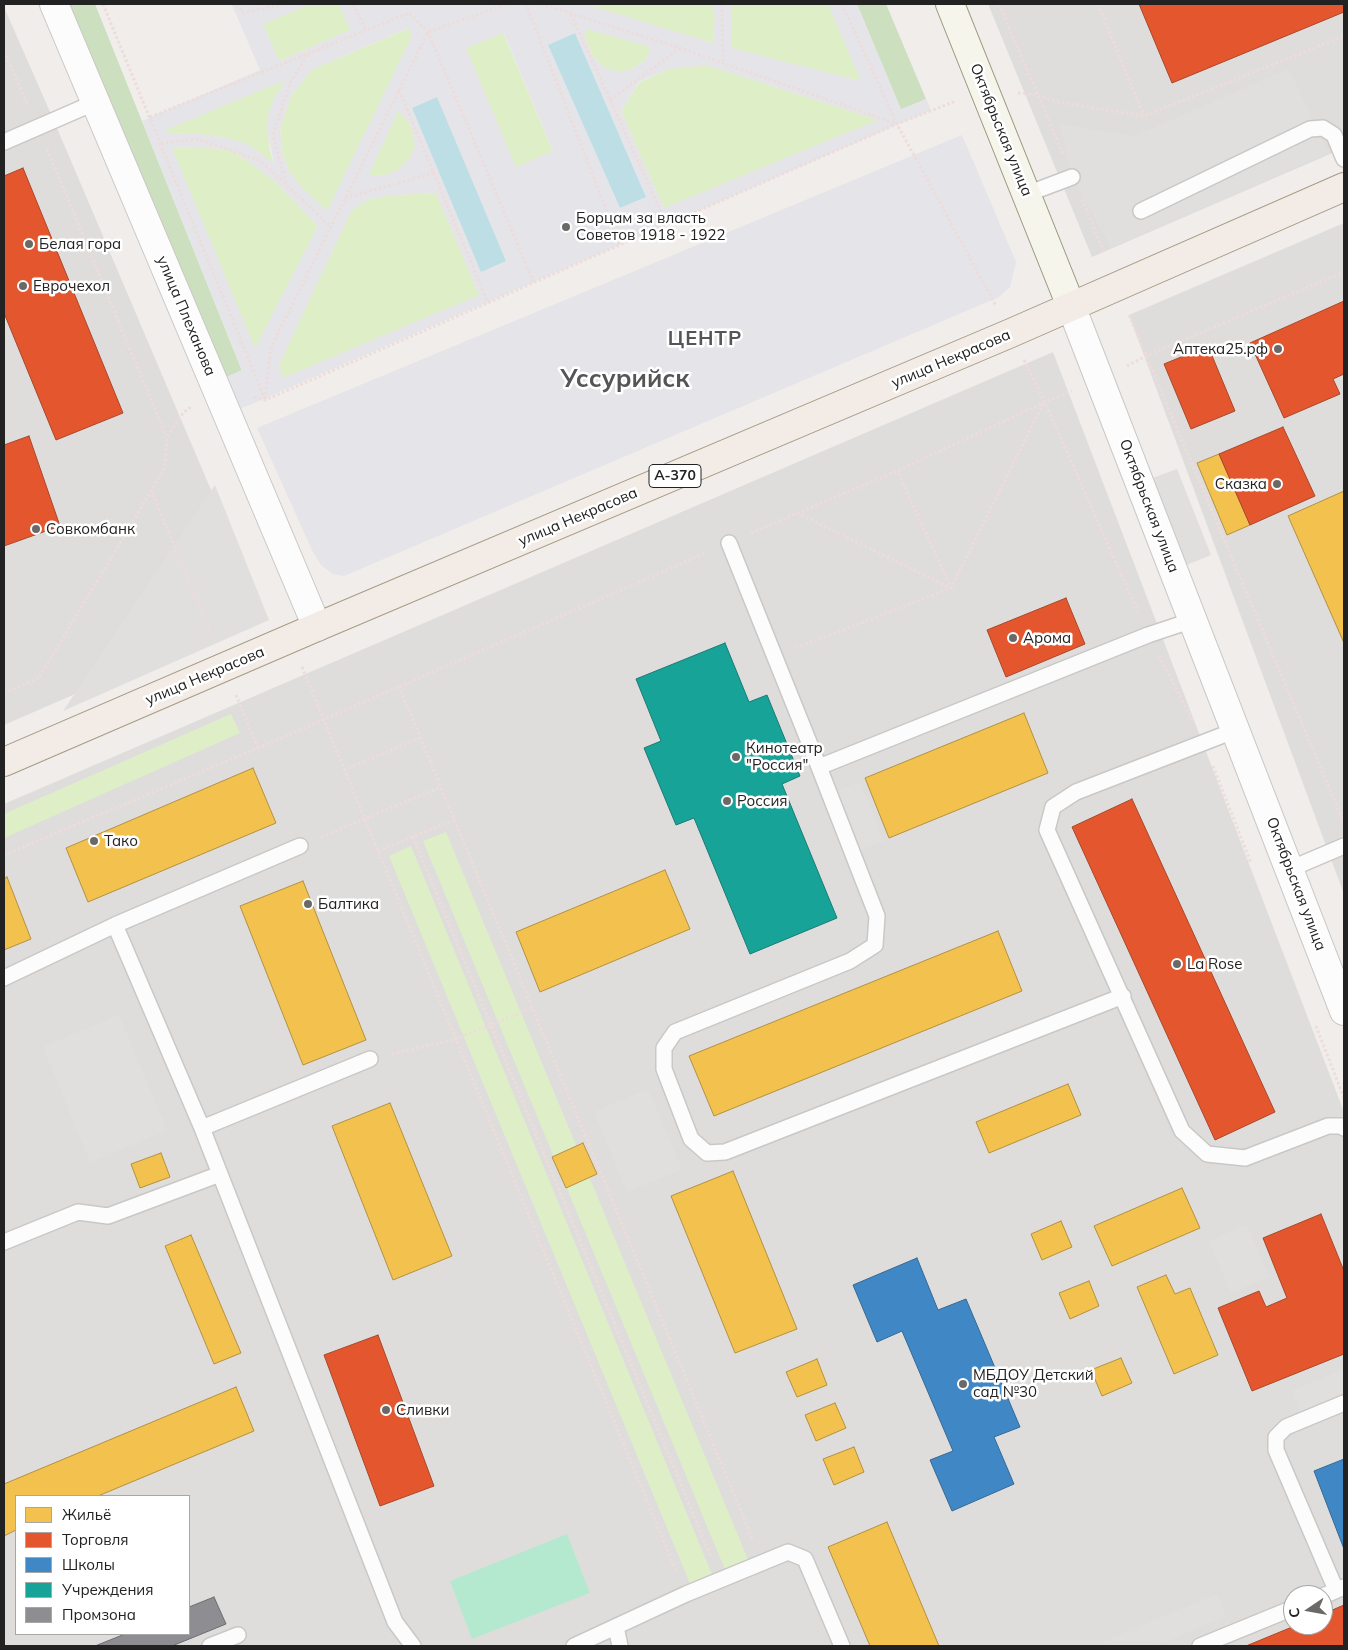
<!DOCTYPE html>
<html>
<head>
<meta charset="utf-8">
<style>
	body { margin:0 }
	#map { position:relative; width:1348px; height:1650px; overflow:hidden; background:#f0edea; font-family:Mulish,sans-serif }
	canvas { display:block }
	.frame { position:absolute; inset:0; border:5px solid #222; pointer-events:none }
	.legend { position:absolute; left:15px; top:1495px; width:175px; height:140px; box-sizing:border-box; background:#fff; border:1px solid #a7a7a7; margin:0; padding:6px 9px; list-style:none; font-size:15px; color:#222 }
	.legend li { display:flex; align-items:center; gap:10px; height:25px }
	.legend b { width:25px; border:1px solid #a7a7a7 }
	.north { position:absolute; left:1283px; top:1585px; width:50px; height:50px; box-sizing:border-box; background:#fff; border:1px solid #a7a7a7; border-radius:50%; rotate:258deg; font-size:14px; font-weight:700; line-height:20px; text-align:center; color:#222 }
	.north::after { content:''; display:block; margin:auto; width:18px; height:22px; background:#6a6968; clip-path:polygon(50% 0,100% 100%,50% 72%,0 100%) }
</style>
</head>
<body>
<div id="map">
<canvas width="1348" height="1650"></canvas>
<div class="frame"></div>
<ul class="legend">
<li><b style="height:14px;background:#f2c14e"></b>Жильё</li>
<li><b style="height:14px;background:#e4572e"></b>Торговля</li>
<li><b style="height:14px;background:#3f88c5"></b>Школы</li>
<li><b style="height:14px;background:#17a398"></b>Учреждения</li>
<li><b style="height:14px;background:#8d8d92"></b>Промзона</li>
</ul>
<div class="north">С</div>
</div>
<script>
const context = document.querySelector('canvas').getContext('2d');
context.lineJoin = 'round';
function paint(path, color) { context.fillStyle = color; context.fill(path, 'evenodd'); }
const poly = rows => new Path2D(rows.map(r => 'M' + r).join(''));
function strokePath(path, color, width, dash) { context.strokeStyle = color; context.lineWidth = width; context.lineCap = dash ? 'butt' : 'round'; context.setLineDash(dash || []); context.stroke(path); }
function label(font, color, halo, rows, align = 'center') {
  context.font = font + ' Mulish,sans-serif'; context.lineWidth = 5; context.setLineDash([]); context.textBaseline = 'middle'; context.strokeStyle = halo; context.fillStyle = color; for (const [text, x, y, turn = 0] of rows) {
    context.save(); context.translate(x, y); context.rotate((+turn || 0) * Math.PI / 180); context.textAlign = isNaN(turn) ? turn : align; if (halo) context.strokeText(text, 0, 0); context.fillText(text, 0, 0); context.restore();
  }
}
paint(poly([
	[988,4,1344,4,1344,148,1092,257],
	[4,7,54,121,263,612,4,725],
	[1344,223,1344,894,1129,315],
	[1053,352,1344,1112,1344,1646,4,1646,4,804],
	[16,1496,189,1496,189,1634,16,1634],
	[1293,1595,1323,1595,1323,1625,1293,1625]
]), '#dfdddc');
paint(poly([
	[311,4,339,4,351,30,279,61,263,24],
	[585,4,712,4,715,16,713,43],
	[731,4,828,4,861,81,731,48],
	[409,28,412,36,327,211,303,189,289,171,282,152,280,128,291,96,311,70],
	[585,28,651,47,646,60,632,69,618,72,604,67,592,55,586,41],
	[503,32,553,152,515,167,466,48],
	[707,65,879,120,664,208,621,111,639,83,668,69],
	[286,79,274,99,268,116,268,135,270,151,274,164,246,143,227,138,192,133,167,134,166,130],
	[398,110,409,121,413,132,415,146,409,159,396,171,382,176,369,175],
	[201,147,232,151,255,166,274,181,318,226,255,349,172,148],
	[436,193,480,295,283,378,279,365,351,211,369,199,392,195],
	[231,714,240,733,4,838,4,814],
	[446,832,749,1562,726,1572,423,841],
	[411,846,713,1577,691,1586,389,856]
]), '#deeec7');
paint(poly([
	[67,4,95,4,242,371,219,380],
	[857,4,886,4,926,99,901,110]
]), '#ccdfbe');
paint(poly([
	[567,1534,590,1593,472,1639,450,1581]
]), '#b4e9d0');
paint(poly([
	[1289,69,1329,153,1111,248,1072,177,1059,124,1134,136],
	[1177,469,1211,555,1184,566,1150,479],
	[215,485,269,620,63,711],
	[860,782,884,841,859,851,835,792],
	[119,1015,167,1130,90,1162,43,1047],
	[648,1089,682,1169,627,1192,594,1112],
	[1247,1225,1269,1277,1231,1293,1209,1241],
	[1344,1369,1344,1395,1301,1414,1292,1391],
	[1217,1594,1226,1616,1155,1646,1104,1646,1102,1642]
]), '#e0dfde');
paint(poly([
	[234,4,311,4,263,24,279,61,350,30,339,4,585,4,713,43,715,16,712,4,731,4,731,48,861,81,828,4,857,4,901,109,926,99,931,110,233,412,219,380,242,370,142,121,260,70,232,5],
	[408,28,412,36,327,211,303,189,289,171,282,152,280,128,291,96,311,70],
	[586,29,651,47,646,60,632,69,618,72,604,67,592,55,586,41],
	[504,33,553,151,516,167,466,48],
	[575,33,646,197,620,208,548,45],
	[707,65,878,120,664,208,621,111,639,82,668,69],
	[285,80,274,99,268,115,268,135,274,163,246,143,227,138,192,133,168,134,166,130],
	[437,97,506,261,482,271,412,108],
	[398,111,409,121,413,132,415,146,409,159,396,171,382,176,369,175],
	[201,147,232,151,255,166,274,181,318,226,255,348,172,148],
	[436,193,479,295,283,378,279,365,351,211,369,199,392,195],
	[962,135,1016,262,1010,287,999,297,344,576,333,574,321,565,312,550,257,428]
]), '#e5e4e9');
paint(poly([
	[575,33,646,197,620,208,548,45],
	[437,97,506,261,481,272,412,108]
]), '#bcdee4');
const homes = poly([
	[1219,454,1250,525,1227,535,1197,463,1219,454],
	[1344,491,1344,643,1288,516,1344,491],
	[1024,713,1048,773,889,838,865,778,1024,713],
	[253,768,276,823,88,902,66,848,253,768],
	[665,870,690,929,540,992,516,932,665,870],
	[7,877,31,939,4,950,4,879,7,877],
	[303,881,366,1040,303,1065,240,906,303,881],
	[998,931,1022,991,714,1116,689,1056,998,931],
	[1068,1084,1081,1115,989,1153,976,1122,1068,1084],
	[390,1103,452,1256,393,1280,332,1126,390,1103],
	[583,1143,597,1174,566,1188,552,1157,583,1143],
	[161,1153,170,1177,140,1188,131,1164,161,1153],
	[733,1171,797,1329,735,1353,671,1196,733,1171],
	[1182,1188,1200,1228,1112,1266,1094,1226,1182,1188],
	[1061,1221,1072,1247,1042,1260,1031,1234,1061,1221],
	[191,1235,241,1353,214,1364,165,1246,191,1235],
	[1166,1275,1175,1294,1190,1288,1218,1355,1174,1374,1137,1287,1166,1275],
	[1089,1281,1099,1306,1070,1319,1059,1293,1089,1281],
	[1121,1358,1132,1383,1102,1396,1091,1370,1121,1358],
	[817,1359,827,1385,797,1397,786,1372,817,1359],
	[236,1387,254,1431,98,1496,16,1496,16,1530,4,1536,4,1484,236,1387],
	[835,1403,846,1428,816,1441,805,1415,835,1403],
	[854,1447,864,1472,834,1485,823,1459,854,1447],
	[887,1522,939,1646,870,1646,828,1547,887,1522]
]);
paint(homes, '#f2c14e');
strokePath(homes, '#b49141', 1);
const shops = poly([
	[1139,4,1344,4,1344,12,1172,83,1139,4],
	[23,168,123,413,56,440,4,313,4,176,23,168],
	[1344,301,1344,374,1333,379,1340,394,1284,418,1250,343,1344,301],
	[1208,346,1235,411,1191,429,1164,364,1208,346],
	[1283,427,1315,496,1250,525,1219,454,1283,427],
	[29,436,60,526,4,546,4,445,29,436],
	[1066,598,1085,644,1006,677,987,630,1066,598],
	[1132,799,1275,1112,1215,1140,1072,827,1132,799],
	[1321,1214,1344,1271,1344,1354,1252,1391,1218,1308,1259,1291,1266,1307,1287,1298,1263,1238,1321,1214],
	[378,1335,434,1486,380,1506,324,1355,378,1335],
	[1344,1605,1344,1646,1246,1646,1297,1625,1323,1625,1323,1614,1344,1605]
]);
paint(shops, '#e4572e');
strokePath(shops, '#aa472a', 1);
const schools = poly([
	[917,1258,938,1310,966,1299,1020,1427,994,1437,1014,1484,952,1511,930,1460,953,1451,902,1331,877,1342,853,1285,917,1258],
	[1344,1459,1344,1549,1314,1471,1344,1459]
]);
paint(schools, '#3f88c5');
strokePath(schools, '#366994', 1);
const public = poly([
	[725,643,749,702,767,695,800,776,782,784,837,918,750,954,694,818,676,825,644,748,661,741,636,679,725,643]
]);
paint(public, '#17a398');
strokePath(public, '#1a7c75', 1);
const industry = poly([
	[214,1597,226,1624,172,1646,95,1646,125,1634,189,1634,189,1607,214,1597]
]);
paint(industry, '#8d8d92');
strokePath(industry, '#6d6d70', 1);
const lane = poly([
	[4,142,96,102],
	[1027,194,1072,177],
	[1141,211,1310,129,1323,128,1334,135,1344,159],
	[729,543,819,767,1148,635,1193,620],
	[1236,730,1076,792,1053,807,1047,830,1182,1131,1207,1154,1245,1158,1328,1126,1341,1126,1344,1128],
	[819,767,877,916,875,945,850,961,675,1032,664,1048,664,1069,691,1139,707,1153,725,1152,1123,996],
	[1290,869,1344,846],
	[115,925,300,846],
	[4,978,115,925,202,1128,395,1622,413,1646],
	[202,1128,370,1059],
	[4,1242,78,1212,108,1216,220,1174],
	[1336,1590,1276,1450,1276,1437,1286,1427,1344,1403],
	[1323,1596,1344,1587],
	[616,1627,620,1646],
	[210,1646,238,1635],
	[574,1646,686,1594,788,1552,805,1559,842,1646],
	[1200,1646,1293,1608]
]);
const street = poly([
	[54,4,317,627],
	[1071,306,1344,1011]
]);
const secondary = poly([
	[950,4,1071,306]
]);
const primary = poly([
	[4,762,317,627,1011,333,1344,187]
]);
strokePath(lane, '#c9c8c6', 18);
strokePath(street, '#c9c8c6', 30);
strokePath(secondary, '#9a9a80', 30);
strokePath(primary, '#a79a86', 30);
strokePath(poly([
	[103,4,265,399],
	[238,4,242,13,285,4],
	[353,4,366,30],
	[526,4,620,245],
	[541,4,680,48,897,124],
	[722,4,723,63],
	[842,4,897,124,996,306],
	[999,4,1063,154],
	[1098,4,1144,116],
	[571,14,667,225],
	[4,51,28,106],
	[399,90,488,303],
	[1018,93,1037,95,1059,102,1144,116,1344,36],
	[610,100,680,48],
	[150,117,409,13,428,32,534,283],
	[161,143,198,139,261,161,330,226],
	[47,149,166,436],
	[286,183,273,135,290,83,308,54],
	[345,198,434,173],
	[1082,199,1104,252],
	[1129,315,1344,823],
	[1024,360,1045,402,1138,612],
	[1127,366,1146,356,1344,272],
	[254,397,265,400,897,124,956,101],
	[265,399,271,347,428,32,507,4],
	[151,490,213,639],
	[797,513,951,588,1044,402],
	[751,533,897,471,1045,402,1072,391],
	[796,648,951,588,897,471],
	[1159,656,1193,722],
	[302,667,676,1571],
	[399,686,753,1540],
	[4,693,39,678,165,468,167,437,183,413,192,406],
	[236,695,258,748],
	[1213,766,1251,863],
	[344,770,420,738],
	[321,837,441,787],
	[413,837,711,1557],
	[378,851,454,820],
	[4,855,258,748,706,553],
	[1316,1026,1344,1098],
	[392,1054,456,1039,532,1008]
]), '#eddcda', 3, [2.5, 2.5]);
strokePath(lane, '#fdfcfc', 15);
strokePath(street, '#fdfcfc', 28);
strokePath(secondary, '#f5f5ec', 28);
strokePath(primary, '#f3ece6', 28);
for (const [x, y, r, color] of [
	[566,227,5,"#6a6968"],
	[29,244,5,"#6a6968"],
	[23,286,5,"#6a6968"],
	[1278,349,5,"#6a6968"],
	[1277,484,5,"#6a6968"],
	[36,529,5,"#6a6968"],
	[1013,638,5,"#6a6968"],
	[736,757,5,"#6a6968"],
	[727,801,5,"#6a6968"],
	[94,841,5,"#6a6968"],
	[308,904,5,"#6a6968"],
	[1177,964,5,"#6a6968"],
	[963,1384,5,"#6a6968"],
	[386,1410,5,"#6a6968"]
]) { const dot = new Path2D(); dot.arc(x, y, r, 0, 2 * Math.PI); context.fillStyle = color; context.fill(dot); strokePath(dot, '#fff', 2); }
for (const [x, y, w] of [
	[675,476,52]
]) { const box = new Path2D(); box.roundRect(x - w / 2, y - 11.5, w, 23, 4); context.fillStyle = '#fff'; context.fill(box); strokePath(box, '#222', 1); }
label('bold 14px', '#222', null, [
	["А-370",675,476]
]);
label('15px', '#222', '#fff', [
	["Октябрьская улица",1001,130,68],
	["улица Плеханова",186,316,67],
	["улица Некрасова",951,359,-23],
	["Октябрьская улица",1149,506,69],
	["улица Некрасова",578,517,-23],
	["улица Некрасова",205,676,-23],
	["Октябрьская улица",1296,884,69]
]);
label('15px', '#222', '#fff', [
	["Борцам за власть",576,218],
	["Советов 1918 - 1922",576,235],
	["Белая гора",39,244],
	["Еврочехол",33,286],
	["Аптека25.рф",1268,349,"right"],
	["Сказка",1267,484,"right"],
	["Совкомбанк",46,529],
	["Арома",1023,638],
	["Кинотеатр",746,748],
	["\"Россия\"",746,765],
	["Россия",737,801],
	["Тако",104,841],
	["Балтика",318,904],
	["La Rose",1187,964],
	["МБДОУ Детский",973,1375],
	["сад №30",973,1392],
	["Сливки",396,1410]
], 'left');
context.letterSpacing = '1px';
label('bold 20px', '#555', '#fff', [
	["ЦЕНТР",705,339]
]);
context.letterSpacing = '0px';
label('bold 25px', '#555', '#fff', [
	["Уссурийск",625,379]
]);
</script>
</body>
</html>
